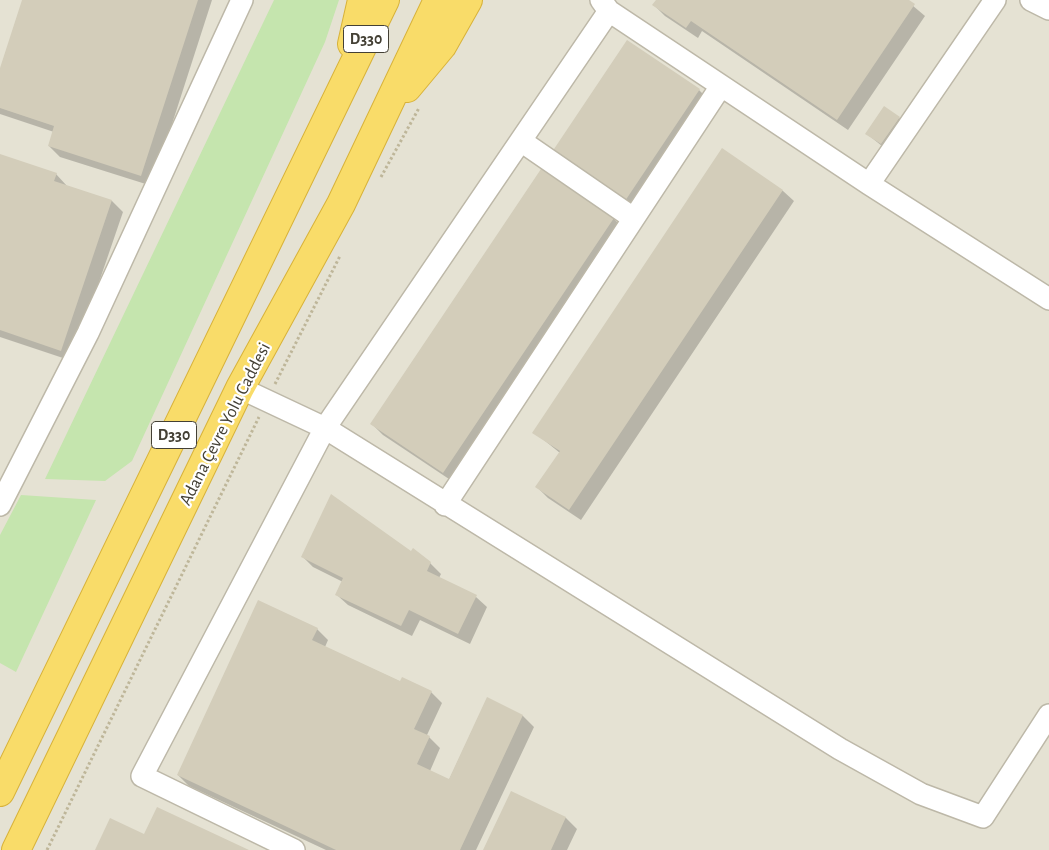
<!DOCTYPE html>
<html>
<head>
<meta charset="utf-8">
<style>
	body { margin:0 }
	canvas { display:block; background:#f2f0e5 }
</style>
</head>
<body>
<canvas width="1049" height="850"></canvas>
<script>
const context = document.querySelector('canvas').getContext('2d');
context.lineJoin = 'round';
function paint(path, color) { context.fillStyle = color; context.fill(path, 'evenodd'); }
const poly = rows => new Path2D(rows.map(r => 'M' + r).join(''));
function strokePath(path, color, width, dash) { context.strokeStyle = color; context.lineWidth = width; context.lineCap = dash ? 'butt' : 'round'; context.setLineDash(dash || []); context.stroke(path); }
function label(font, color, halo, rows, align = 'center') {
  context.font = font + ' "Alegreya Sans",sans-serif'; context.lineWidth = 4.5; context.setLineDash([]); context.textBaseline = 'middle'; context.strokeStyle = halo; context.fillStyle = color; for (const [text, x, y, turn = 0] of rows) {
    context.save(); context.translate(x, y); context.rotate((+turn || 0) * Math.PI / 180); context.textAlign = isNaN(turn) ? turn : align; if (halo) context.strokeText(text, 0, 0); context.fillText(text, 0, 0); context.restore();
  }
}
paint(poly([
	[0,0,1049,0,1049,850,0,850]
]), '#e5e2d3');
paint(poly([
	[274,0,339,0,325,42,132,461,105,481,45,479],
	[21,495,96,500,16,672,0,663,0,535]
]), '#c5e5ae');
paint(poly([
	[23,0,212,0,152,186,60,157,49,146,54,132,0,114,0,72],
	[657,0,906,0,925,16,848,130,702,31,698,38,665,16,654,5],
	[628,42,699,90,710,101,636,211,565,163],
	[899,118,910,128,892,154,867,134],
	[723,150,783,191,794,201,581,520,548,498,537,487,560,453,534,432],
	[0,155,56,174,67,186,112,201,123,212,72,361,0,337],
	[613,218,624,229,455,483,383,435,372,424],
	[412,553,430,563,441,574,439,578,476,597,487,607,470,644,420,620,412,636,348,605,337,595,343,582,313,567,302,556],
	[317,629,328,640,325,647,401,682,431,692,442,703,427,735,440,748,430,771,449,780,487,699,523,716,534,727,476,850,326,850,189,786,178,775],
	[512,793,566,818,577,829,567,850,484,850]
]), '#0003');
paint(poly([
	[22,0,198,0,141,176,48,146,54,126,0,108,0,68],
	[656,0,909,0,915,4,837,120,691,21,686,28,652,5],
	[627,40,700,89,625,201,552,152],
	[884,106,900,117,881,144,865,134],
	[722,148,783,190,569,510,535,487,560,451,532,433],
	[0,154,57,173,54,181,112,200,61,351,0,330],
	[541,169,614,218,443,473,370,424],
	[331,494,411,551,413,548,431,562,427,571,477,595,458,634,409,610,401,626,335,595,343,578,301,557],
	[258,600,318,628,312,640,400,681,402,677,432,691,414,729,430,736,417,764,449,779,487,697,523,715,460,850,336,850,177,775],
	[511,791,566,817,551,850,483,850],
	[157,807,249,850,95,850,110,818,144,834]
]), '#d3cdba');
const minor = poly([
	[601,0,609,11,869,184,1049,299],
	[1031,0,1049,9],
	[521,141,633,218],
	[869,184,995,0],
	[240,388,325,428,840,749,921,794,983,817,1049,715],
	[0,505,88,333,242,0],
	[445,505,721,86],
	[294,850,142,776,325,428,609,11]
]);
const highway = poly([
	[352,44,362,0],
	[407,88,442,46,468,0],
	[0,792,385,0],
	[16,850,240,388,341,204,438,0]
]);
strokePath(minor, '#bdb8a8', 24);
strokePath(highway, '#d8b239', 30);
strokePath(poly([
	[381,177,419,108],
	[275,384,340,256],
	[47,850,259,417]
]), '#beb699', 3, [2.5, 2.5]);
strokePath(minor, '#fff', 21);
strokePath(highway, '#f9dc69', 28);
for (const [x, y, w] of [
	[366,39,45],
	[174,435,45]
]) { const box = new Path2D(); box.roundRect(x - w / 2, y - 13.5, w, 27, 4); context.fillStyle = '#fff'; context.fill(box); strokePath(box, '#444035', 1); }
label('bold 16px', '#444035', null, [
	["D330",366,39],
	["D330",174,435]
]);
label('18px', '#444035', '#fff', [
	["Adana Çevre Yolu Caddesi",225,424,-63]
]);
</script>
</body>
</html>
